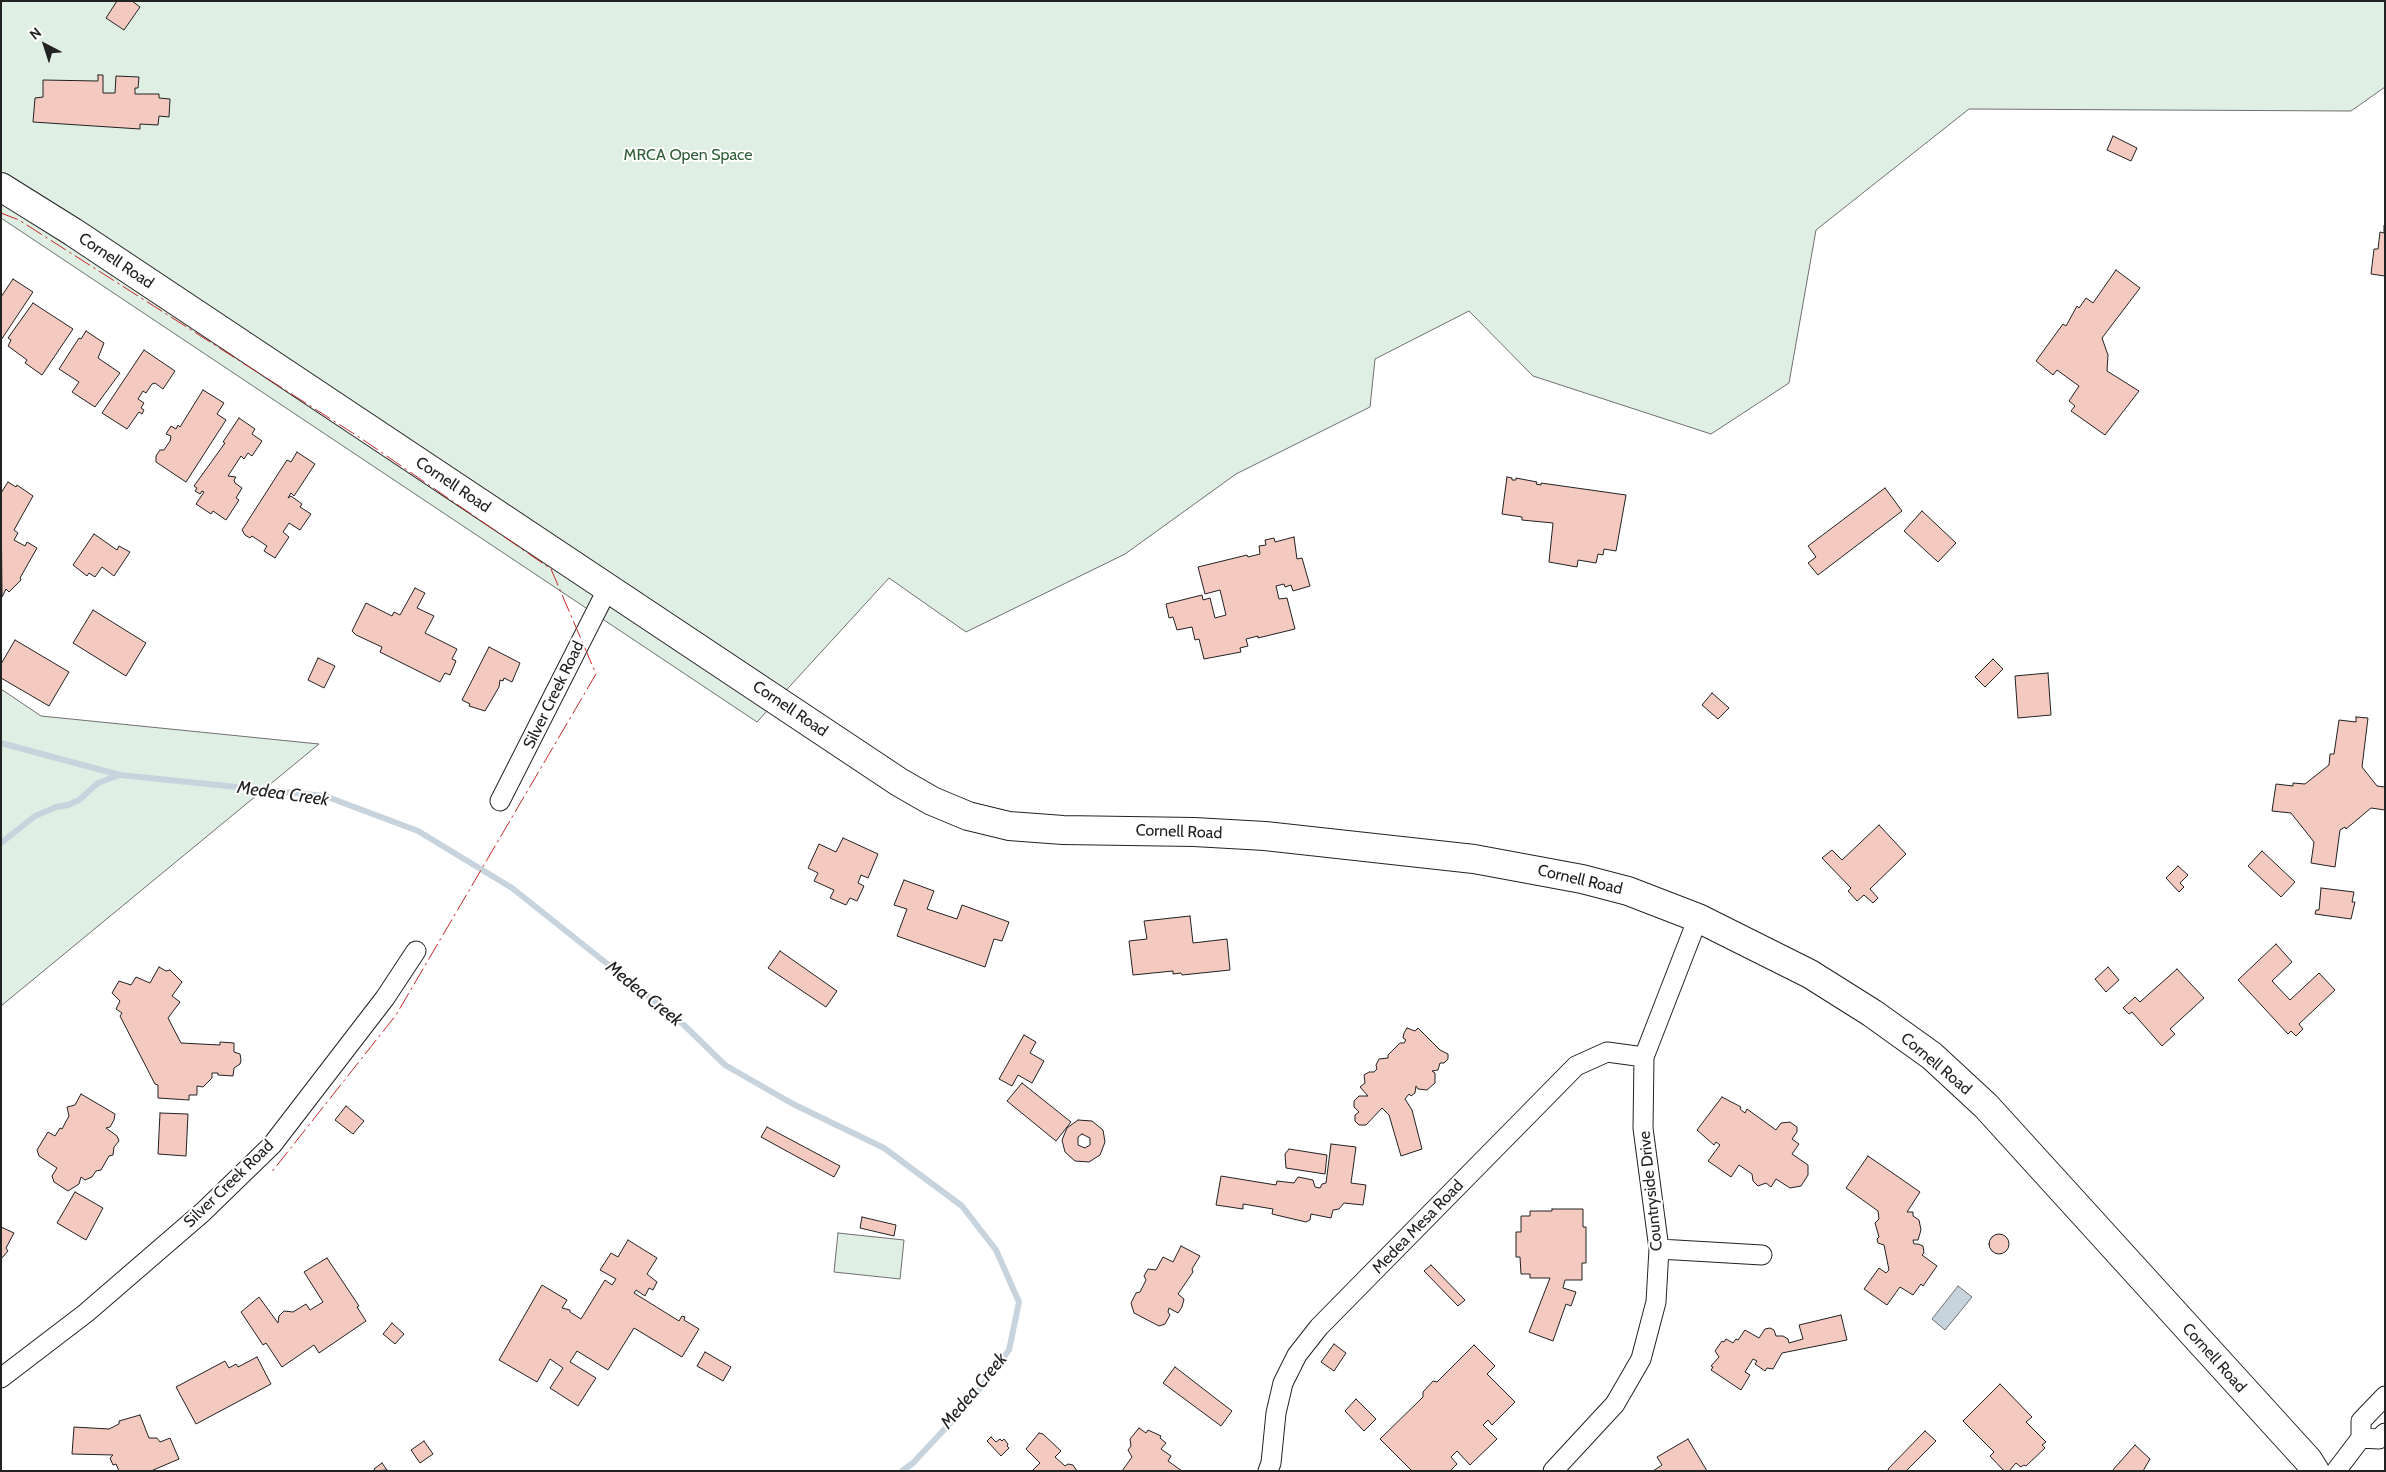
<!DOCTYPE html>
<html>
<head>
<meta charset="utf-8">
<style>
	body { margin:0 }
	#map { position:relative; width:2386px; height:1472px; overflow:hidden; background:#fff; font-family:Cabin,sans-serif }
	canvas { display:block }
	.frame { position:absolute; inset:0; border:2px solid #222; pointer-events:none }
	.north { position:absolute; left:20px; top:20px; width:50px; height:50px; -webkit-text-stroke:4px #fff; paint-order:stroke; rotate:320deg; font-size:14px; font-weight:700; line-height:20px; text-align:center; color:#222 }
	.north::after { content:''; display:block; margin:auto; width:18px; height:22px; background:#222; clip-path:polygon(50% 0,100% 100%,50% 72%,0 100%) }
</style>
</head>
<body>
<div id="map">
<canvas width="2386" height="1472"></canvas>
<div class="frame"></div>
<div class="north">N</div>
</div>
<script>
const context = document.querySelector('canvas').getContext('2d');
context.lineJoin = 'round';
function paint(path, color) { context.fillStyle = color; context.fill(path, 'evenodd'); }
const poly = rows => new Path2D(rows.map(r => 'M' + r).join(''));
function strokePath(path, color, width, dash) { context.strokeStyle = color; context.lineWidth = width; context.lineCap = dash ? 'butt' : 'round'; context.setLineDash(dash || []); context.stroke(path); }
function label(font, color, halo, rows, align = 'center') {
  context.font = font + ' Cabin,sans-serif'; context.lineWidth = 4; context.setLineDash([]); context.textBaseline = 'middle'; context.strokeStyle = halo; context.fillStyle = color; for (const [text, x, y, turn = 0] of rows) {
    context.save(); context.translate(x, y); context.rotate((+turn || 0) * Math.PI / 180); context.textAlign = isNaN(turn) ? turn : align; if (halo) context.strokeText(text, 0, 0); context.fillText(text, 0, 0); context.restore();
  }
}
const green = poly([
	[1,1,2385,1,2385,87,2351,111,1969,109,1816,230,1789,383,1711,434,1533,376,1469,311,1375,359,1370,407,1236,474,1125,554,966,632,889,578,757,722,1,218,1,1],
	[1,689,41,716,319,744,1,1006,1,689],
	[838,1233,904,1240,900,1279,834,1272,838,1233]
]);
paint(green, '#e0efe3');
strokePath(green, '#6f6f6f', 1);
const water = poly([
	[1958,1286,1972,1297,1945,1330,1932,1319,1958,1286]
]);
paint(water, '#c7d3dd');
strokePath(water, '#6f6f6f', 1);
strokePath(poly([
	[1,743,120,775,325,796,418,831,512,888,684,1025,725,1065,793,1104,884,1148,962,1206,996,1250,1019,1302,1009,1350,969,1403,913,1463,902,1471],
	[1,843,35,816,56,807,68,805,79,800,98,783,119,775]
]), '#c7d3dd', 6);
const building = poly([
	[117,1,132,1,140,7,124,30,106,18,117,1],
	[98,75,103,75,103,93,115,93,116,76,139,77,138,88,135,88,135,94,159,94,159,98,170,99,169,117,159,116,158,125,140,124,140,129,33,122,35,98,43,97,43,80,98,81,98,75],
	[2113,136,2137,148,2131,161,2107,150,2113,136],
	[2384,226,2385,226,2385,276,2371,274,2374,249,2378,249,2380,232,2384,233,2384,226],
	[2116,270,2140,288,2102,338,2108,355,2107,371,2139,391,2105,435,2071,411,2075,406,2069,401,2079,386,2057,370,2053,375,2036,361,2063,324,2066,326,2077,306,2079,308,2086,298,2093,303,2116,270],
	[13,279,33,292,1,340,1,297,13,279],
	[33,303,73,329,42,375,25,363,27,360,8,346,11,340,8,338,33,303],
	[86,331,104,343,98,358,120,373,95,407,72,392,79,382,59,369,79,338,81,339,86,331],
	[144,350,175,371,163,389,155,383,152,384,146,393,143,391,138,399,144,403,141,408,144,410,142,414,139,412,127,429,102,413,144,350],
	[203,390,224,403,217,414,226,420,186,482,156,462,156,456,160,450,164,450,170,441,171,436,166,434,171,426,176,429,178,425,180,427,203,390],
	[239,418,255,429,252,434,262,441,252,456,248,453,244,459,241,456,228,476,236,477,234,480,235,483,242,488,236,498,239,500,226,520,213,511,211,514,196,504,204,492,202,491,200,494,195,491,197,488,194,486,225,443,223,442,239,418],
	[297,452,315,464,294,496,291,493,288,498,291,496,302,504,300,507,311,514,300,530,289,523,283,532,289,537,275,558,264,551,267,546,252,536,250,538,245,535,242,530,287,460,291,462,297,452],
	[1507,477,1512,478,1512,480,1516,480,1516,478,1537,482,1536,484,1541,485,1541,483,1626,495,1616,551,1604,549,1603,555,1598,554,1596,563,1578,560,1577,567,1549,562,1553,523,1522,520,1522,517,1502,514,1507,477],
	[8,482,16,487,17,485,33,496,14,530,18,533,14,540,25,546,27,542,37,548,20,578,21,580,9,592,6,589,2,597,1,493,8,482],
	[1885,488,1902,511,1818,575,1808,563,1816,557,1808,546,1885,488],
	[1922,511,1956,543,1938,562,1904,531,1922,511],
	[94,534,117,550,119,546,130,552,114,576,102,567,95,577,89,573,87,576,73,565,94,534],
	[1294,537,1297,559,1302,558,1310,586,1293,591,1291,585,1285,587,1284,584,1276,586,1279,599,1287,598,1295,629,1258,638,1258,636,1246,639,1248,646,1240,648,1241,652,1204,659,1199,639,1195,640,1192,627,1177,630,1173,617,1169,618,1166,604,1202,595,1203,600,1210,598,1215,618,1226,615,1220,590,1205,594,1198,567,1247,555,1248,557,1260,554,1259,546,1266,545,1265,540,1274,538,1275,542,1294,537],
	[415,588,425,593,417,608,434,616,425,633,457,649,452,659,456,661,450,675,445,673,440,682,380,652,382,647,356,635,352,631,366,603,392,616,394,612,400,615,415,588],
	[93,610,146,643,126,676,73,643,93,610],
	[15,640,69,672,49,706,1,678,1,664,15,640],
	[489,647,520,663,512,682,504,678,503,681,500,680,499,687,485,711,469,706,470,704,462,700,489,647],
	[318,658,335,666,324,688,308,680,318,658],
	[1993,659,2003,669,1985,687,1975,677,1993,659],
	[2048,673,2051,715,2018,718,2015,676,2048,673],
	[1712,693,1729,708,1718,719,1702,705,1712,693],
	[2356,717,2368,718,2362,767,2377,786,2385,787,2385,810,2371,808,2346,829,2345,827,2340,830,2335,867,2311,863,2314,842,2291,813,2272,811,2276,784,2293,786,2293,783,2305,784,2329,765,2330,754,2334,754,2339,720,2356,722,2356,717],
	[1879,825,1906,854,1870,889,1878,898,1873,903,1864,895,1857,901,1848,891,1851,888,1822,858,1832,850,1842,860,1879,825],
	[843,838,878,854,868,878,861,875,858,883,864,886,857,901,850,898,846,905,830,898,834,890,814,881,818,873,808,868,819,844,836,852,843,838],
	[2262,851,2295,882,2281,897,2248,866,2262,851],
	[2178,866,2188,875,2180,883,2184,887,2179,892,2166,878,2178,866],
	[904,880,934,891,927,909,957,919,962,905,1009,922,1002,941,994,939,985,967,897,936,907,909,894,905,904,880],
	[2321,888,2354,892,2352,902,2355,902,2351,919,2315,914,2316,910,2319,910,2321,888],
	[1190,916,1193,943,1227,939,1230,970,1182,975,1181,973,1173,974,1173,971,1133,975,1129,941,1147,939,1144,921,1190,916],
	[2276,944,2292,962,2272,981,2290,1000,2319,973,2335,990,2299,1024,2303,1029,2296,1036,2291,1031,2288,1034,2238,980,2276,944],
	[780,951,837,991,826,1007,768,968,780,951],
	[159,967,166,971,170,970,182,982,172,996,180,1002,168,1018,181,1043,220,1045,220,1042,234,1043,234,1052,240,1054,241,1060,240,1064,234,1068,233,1076,218,1075,218,1073,212,1073,212,1078,203,1087,197,1086,197,1095,189,1095,189,1100,158,1098,158,1085,155,1084,120,1016,122,1013,116,1009,120,1001,112,993,119,981,131,985,136,977,150,983,159,967],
	[2108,967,2119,980,2106,992,2095,979,2108,967],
	[2177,969,2204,998,2170,1029,2175,1034,2162,1046,2132,1012,2129,1014,2123,1008,2135,997,2140,1002,2177,969],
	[1407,1028,1415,1031,1418,1028,1440,1050,1448,1054,1448,1059,1444,1063,1440,1063,1438,1070,1432,1071,1435,1073,1435,1083,1427,1090,1418,1089,1416,1086,1415,1093,1411,1096,1409,1094,1405,1099,1412,1110,1422,1149,1401,1156,1389,1115,1382,1108,1366,1125,1359,1125,1355,1121,1355,1115,1359,1112,1354,1107,1354,1101,1359,1096,1368,1096,1360,1087,1365,1083,1364,1075,1369,1072,1374,1072,1377,1069,1376,1065,1379,1059,1388,1058,1388,1055,1400,1043,1404,1043,1406,1040,1403,1038,1404,1033,1407,1028],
	[1024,1035,1036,1042,1030,1053,1044,1061,1032,1083,1018,1075,1012,1086,999,1079,1024,1035],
	[1022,1083,1071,1122,1056,1141,1007,1101,1022,1083],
	[81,1094,115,1114,114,1120,110,1127,106,1128,117,1136,119,1141,114,1147,113,1155,109,1156,101,1170,96,1171,92,1177,85,1180,81,1177,79,1184,68,1191,54,1182,52,1176,57,1168,39,1156,37,1150,48,1132,55,1136,60,1128,62,1129,69,1116,67,1107,75,1105,81,1094],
	[1722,1097,1741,1107,1740,1109,1745,1113,1747,1109,1776,1130,1781,1123,1790,1122,1797,1127,1797,1132,1792,1139,1799,1144,1792,1154,1808,1165,1808,1175,1801,1186,1790,1188,1776,1179,1771,1187,1766,1183,1758,1186,1753,1181,1752,1174,1739,1165,1731,1177,1708,1161,1720,1145,1716,1142,1714,1145,1697,1130,1722,1097],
	[346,1106,364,1121,353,1134,335,1120,346,1106],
	[160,1113,188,1114,186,1156,158,1154,160,1113],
	[1078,1120,1092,1121,1103,1130,1105,1142,1100,1155,1089,1162,1075,1161,1065,1152,1062,1140,1067,1128,1078,1120],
	[1082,1134,1090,1138,1090,1145,1085,1148,1078,1145,1078,1137,1082,1134],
	[767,1127,840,1166,834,1177,761,1137,767,1127],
	[1331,1144,1356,1147,1351,1183,1366,1185,1363,1205,1344,1203,1339,1209,1333,1210,1331,1218,1311,1214,1310,1220,1306,1222,1272,1214,1273,1209,1243,1204,1243,1209,1216,1205,1221,1176,1276,1185,1277,1181,1294,1183,1298,1177,1313,1180,1315,1187,1320,1188,1322,1184,1326,1183,1331,1144],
	[1289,1149,1327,1155,1325,1174,1286,1168,1285,1154,1289,1149],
	[1868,1156,1920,1192,1907,1212,1913,1212,1913,1216,1919,1220,1921,1230,1918,1240,1913,1240,1914,1244,1918,1244,1923,1246,1924,1253,1922,1255,1937,1266,1923,1286,1921,1284,1913,1295,1900,1287,1887,1305,1864,1289,1879,1268,1886,1273,1889,1270,1884,1245,1878,1243,1877,1239,1879,1237,1875,1223,1879,1219,1878,1211,1846,1188,1868,1156],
	[75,1192,103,1208,86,1240,57,1223,75,1192],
	[1552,1209,1583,1209,1583,1227,1586,1227,1586,1263,1582,1263,1582,1280,1565,1280,1563,1288,1576,1292,1571,1306,1566,1304,1553,1341,1529,1332,1550,1278,1530,1278,1530,1274,1521,1274,1520,1257,1516,1257,1516,1232,1521,1232,1521,1216,1530,1216,1530,1211,1552,1211,1552,1209],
	[862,1217,896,1225,894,1236,860,1228,862,1217],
	[1,1227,14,1233,6,1248,8,1251,1,1259,1,1227],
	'1989 1244a10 10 0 1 1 20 0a10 10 0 1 1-20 0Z',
	[628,1240,657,1258,647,1274,657,1282,653,1290,649,1288,645,1296,636,1290,634,1293,679,1321,682,1316,685,1317,684,1320,699,1329,682,1357,634,1328,608,1370,577,1351,570,1362,596,1378,578,1406,550,1388,563,1368,550,1359,537,1382,499,1360,542,1285,567,1300,562,1308,570,1310,570,1312,581,1319,605,1280,612,1285,616,1279,600,1270,611,1253,618,1257,628,1240],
	[1181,1246,1200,1256,1192,1269,1193,1272,1178,1294,1184,1299,1182,1307,1178,1313,1169,1308,1168,1312,1170,1315,1165,1324,1159,1326,1134,1313,1131,1303,1136,1293,1140,1292,1146,1280,1144,1276,1148,1269,1156,1270,1163,1257,1173,1262,1181,1246],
	[327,1258,359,1306,357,1307,366,1321,319,1353,314,1345,282,1367,266,1343,263,1345,241,1312,259,1297,278,1323,279,1316,284,1311,293,1312,306,1304,310,1310,323,1302,304,1272,327,1258],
	[1431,1265,1465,1300,1458,1306,1424,1271,1431,1265],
	[1841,1315,1847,1340,1782,1353,1773,1369,1767,1368,1765,1371,1755,1364,1757,1361,1753,1359,1745,1372,1750,1375,1741,1390,1711,1370,1713,1367,1711,1366,1719,1357,1715,1351,1722,1341,1724,1342,1726,1339,1733,1343,1736,1339,1738,1340,1745,1330,1759,1338,1765,1329,1770,1328,1774,1330,1776,1336,1783,1336,1788,1339,1789,1343,1803,1339,1799,1325,1841,1315],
	[392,1323,404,1334,395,1344,383,1334,392,1323],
	[1334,1344,1346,1353,1334,1371,1321,1362,1334,1344],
	[1474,1345,1495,1366,1487,1374,1515,1402,1492,1425,1488,1420,1483,1425,1497,1439,1470,1465,1457,1451,1451,1457,1457,1464,1450,1471,1412,1471,1380,1439,1423,1397,1423,1392,1433,1381,1437,1382,1474,1345],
	[705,1352,731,1367,723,1381,697,1366,705,1352],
	[257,1357,271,1384,196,1424,176,1387,225,1361,229,1368,236,1364,238,1367,257,1357],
	[1175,1367,1232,1411,1221,1426,1163,1383,1175,1367],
	[2000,1384,2032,1417,2026,1422,2046,1442,2042,1445,2045,1448,2026,1466,2024,1465,2021,1467,2016,1463,2009,1471,2004,1471,1990,1456,1994,1452,1963,1421,2000,1384],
	[1356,1399,1376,1419,1364,1431,1345,1411,1356,1399],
	[140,1415,149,1438,157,1438,160,1442,170,1438,179,1459,151,1471,119,1471,116,1464,113,1465,110,1458,113,1455,72,1454,74,1427,109,1429,119,1424,119,1421,140,1415],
	[1139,1428,1146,1433,1148,1430,1161,1436,1160,1438,1166,1443,1161,1449,1171,1456,1168,1461,1182,1471,1122,1471,1132,1457,1128,1450,1131,1446,1130,1439,1139,1428],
	[1925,1431,1936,1441,1906,1471,1889,1471,1888,1469,1925,1431],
	[1039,1433,1043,1434,1061,1451,1055,1457,1065,1466,1068,1464,1073,1465,1077,1471,1032,1471,1040,1463,1026,1449,1039,1433],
	[991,1437,996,1442,1000,1439,1002,1441,1004,1439,1008,1444,1007,1446,1009,1448,1001,1456,987,1441,991,1437],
	[1688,1439,1707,1471,1653,1471,1662,1465,1657,1457,1688,1439],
	[424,1441,433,1454,420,1463,411,1450,424,1441],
	[2135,1445,2150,1459,2143,1471,2112,1471,2135,1445],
	[382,1463,387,1470,375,1471,374,1469,382,1463]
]);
paint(building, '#f3c9c0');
strokePath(building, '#222', 1);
const street = poly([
	[500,801,608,588],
	[1659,1249,1762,1255],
	[1,1378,86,1313,203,1212,272,1145,385,998,416,951],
	[2361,1438,2379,1439,2385,1433],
	[1268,1471,1271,1463,1276,1413,1283,1383,1297,1355,1319,1327,1576,1066,1607,1052,1644,1057],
	[1553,1471,1615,1404,1641,1359,1656,1302,1659,1249,1643,1128,1644,1057,1698,918],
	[2336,1471,2361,1438,2361,1421,2385,1396]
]);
const secondary = poly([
	[1,187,73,232,899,782,932,801,968,816,1009,826,1063,830,1194,832,1265,836,1474,859,1582,879,1628,891,1698,918,1810,974,1872,1013,1932,1056,1986,1106,2308,1460,2315,1471]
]);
strokePath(street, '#222', 21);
strokePath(secondary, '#222', 30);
strokePath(street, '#fff', 19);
strokePath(secondary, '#fff', 28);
strokePath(poly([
	[1,213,19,220,362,439,551,569,596,674,396,1015,271,1173]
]), '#c62828', 1, [18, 4, 2.5, 4]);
label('16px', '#2f5e38', '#fff', [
	["MRCA Open Space",688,155]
]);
label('16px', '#222', '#fff', [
	["Cornell Road",116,261,34],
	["Cornell Road",453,485,34],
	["Silver Creek Road",554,695,-64],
	["Cornell Road",790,709,34],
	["Cornell Road",1179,832,2],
	["Cornell Road",1580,880,13],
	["Cornell Road",1936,1064,40],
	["Silver Creek Road",229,1184,-44],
	["Countryside Drive",1651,1191,-96],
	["Medea Mesa Road",1418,1227,-46],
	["Cornell Road",2214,1358,48]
]);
label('italic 18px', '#222', '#fff', [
	["Medea Creek",283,794,8],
	["Medea Creek",644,994,39],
	["Medea Creek",974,1391,-50]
]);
</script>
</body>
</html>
